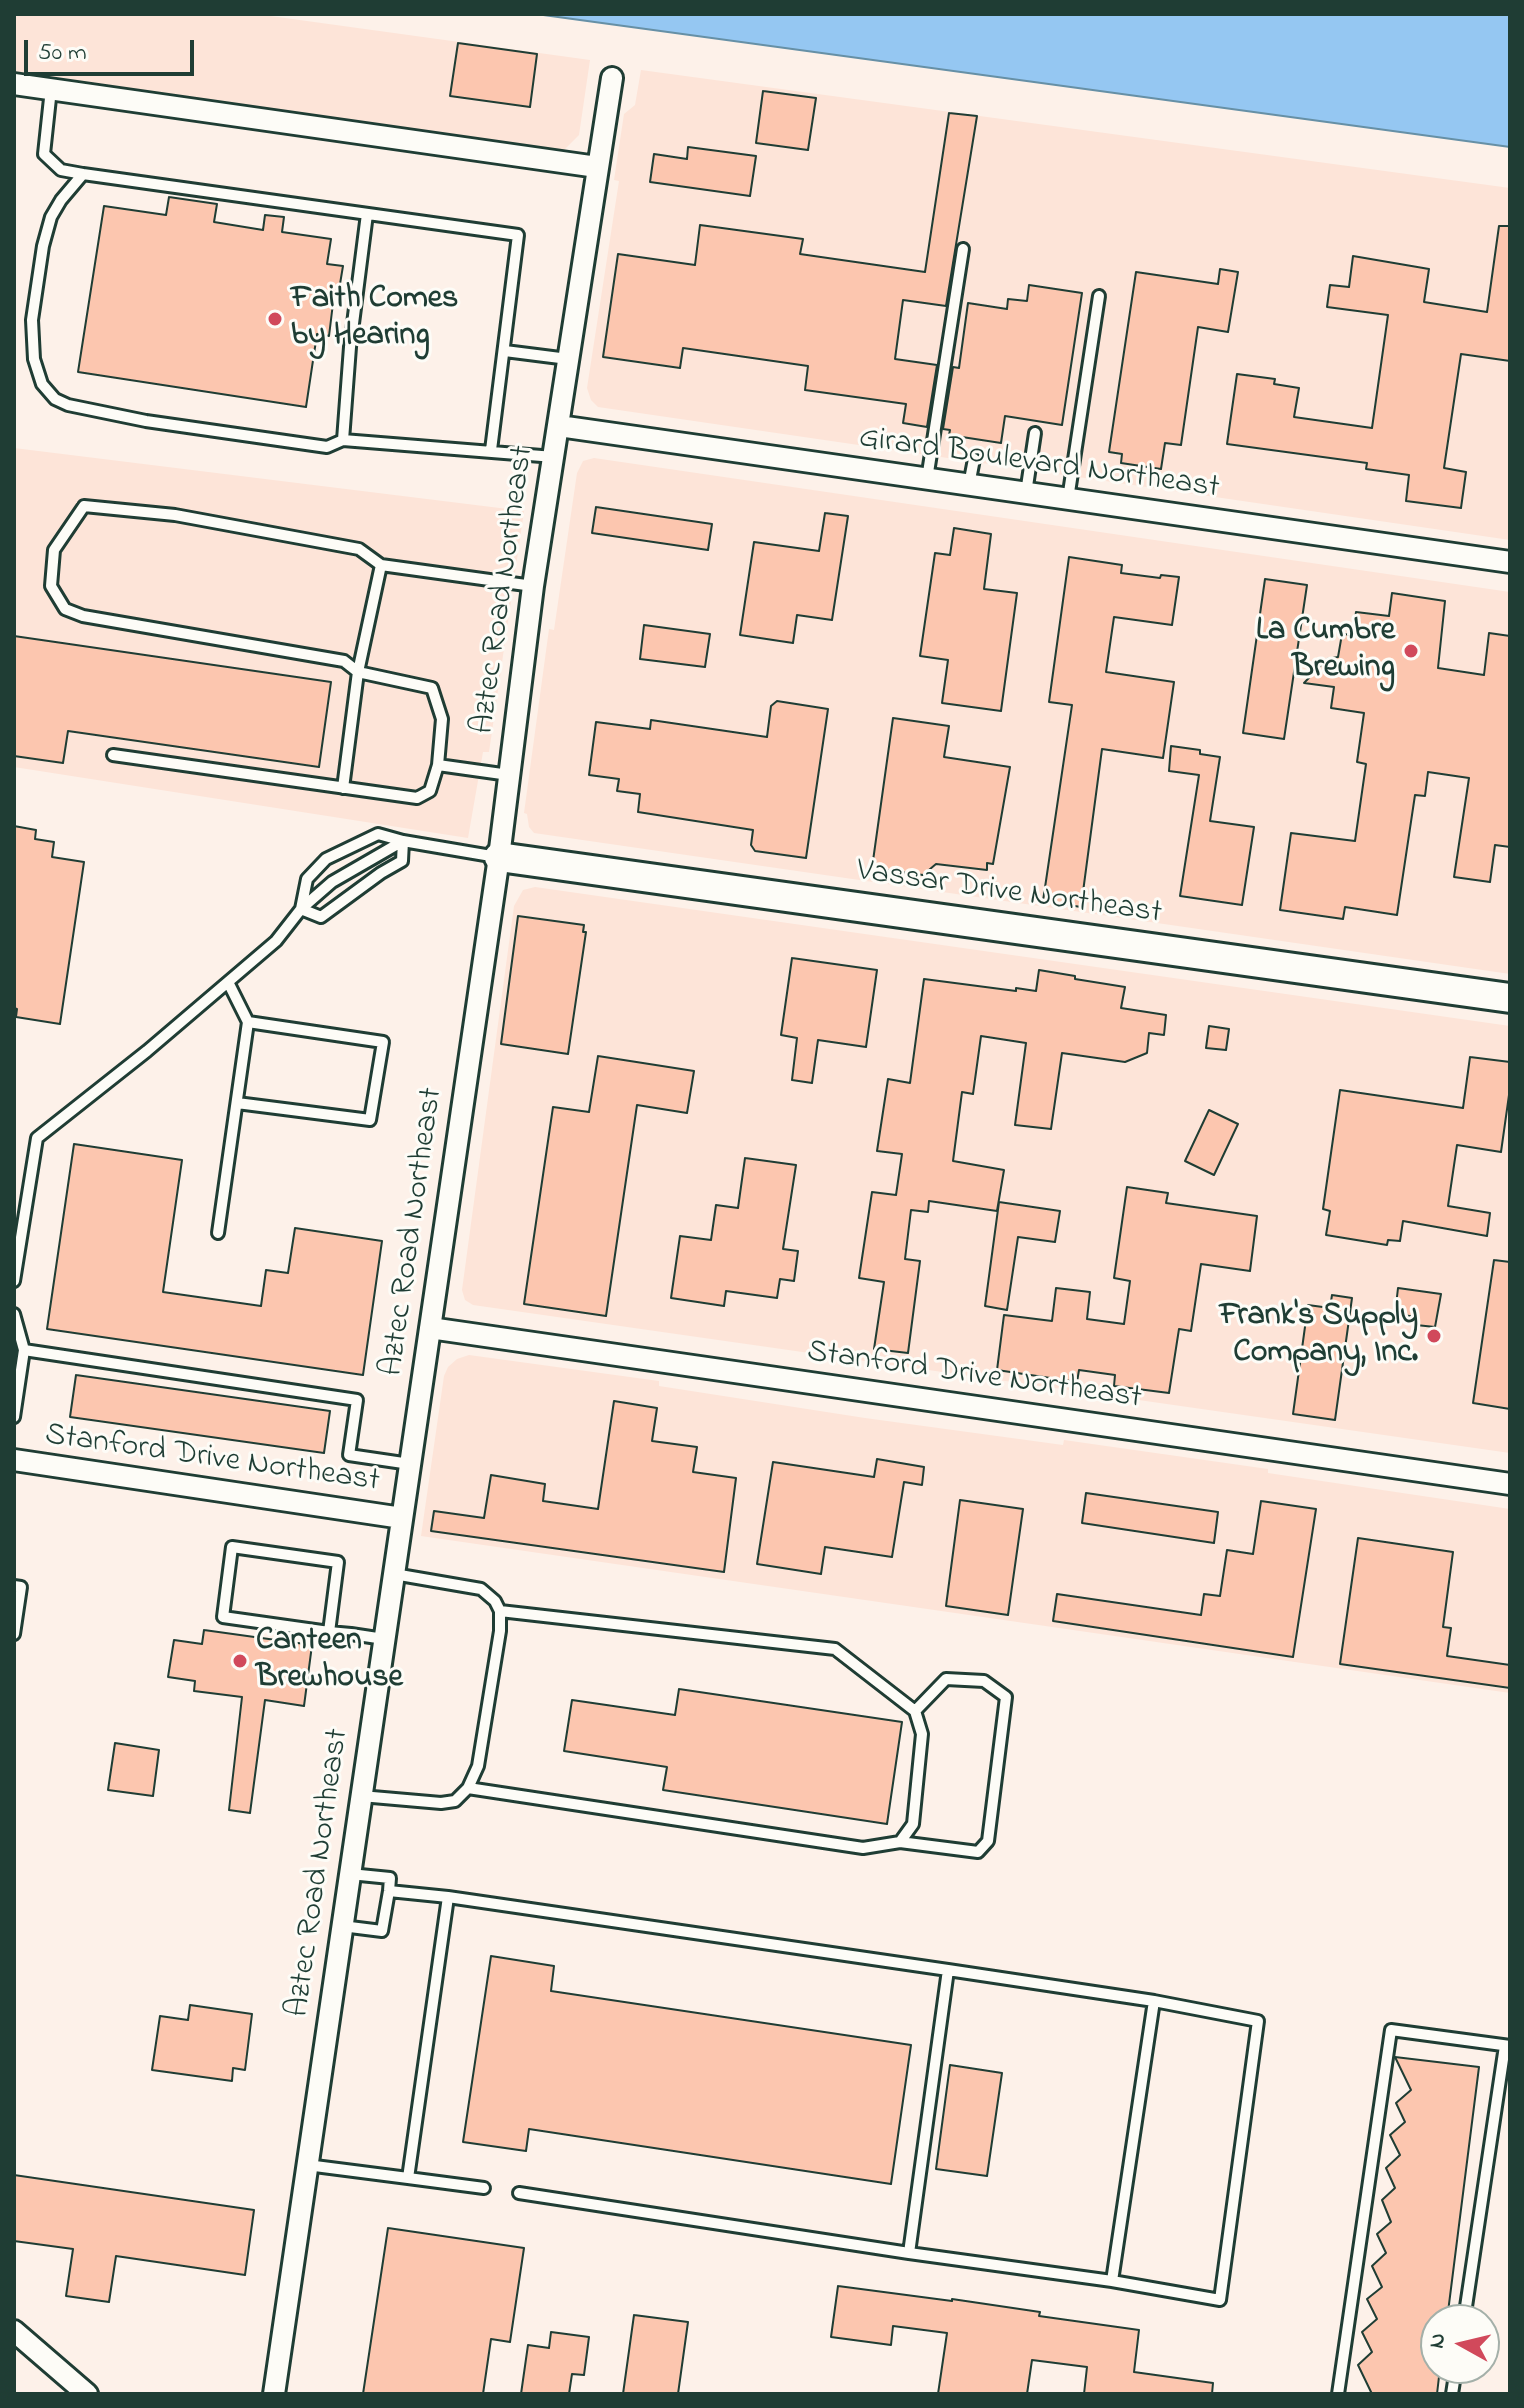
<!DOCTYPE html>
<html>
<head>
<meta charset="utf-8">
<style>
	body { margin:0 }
	#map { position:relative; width:1524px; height:2408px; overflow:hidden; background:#fdf1e9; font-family:"Indie Flower",sans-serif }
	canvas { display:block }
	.frame { position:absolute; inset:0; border:16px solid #1f3d34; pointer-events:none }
	.north { position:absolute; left:1420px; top:2304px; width:80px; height:80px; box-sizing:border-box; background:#fdfcf7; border:2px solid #a4b0a9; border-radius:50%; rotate:278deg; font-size:22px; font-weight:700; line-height:32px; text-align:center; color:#1f3d34 }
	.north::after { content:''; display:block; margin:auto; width:28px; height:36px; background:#d1495b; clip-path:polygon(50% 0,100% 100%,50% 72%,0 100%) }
	.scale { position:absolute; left:24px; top:40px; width:170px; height:36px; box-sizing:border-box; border:4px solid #1f3d34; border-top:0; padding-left:10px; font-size:24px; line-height:28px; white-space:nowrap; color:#1f3d34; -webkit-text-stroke:6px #fdfcf7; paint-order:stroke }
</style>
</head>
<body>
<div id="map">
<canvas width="1524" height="2408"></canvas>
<div class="frame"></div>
<div class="north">N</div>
<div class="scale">50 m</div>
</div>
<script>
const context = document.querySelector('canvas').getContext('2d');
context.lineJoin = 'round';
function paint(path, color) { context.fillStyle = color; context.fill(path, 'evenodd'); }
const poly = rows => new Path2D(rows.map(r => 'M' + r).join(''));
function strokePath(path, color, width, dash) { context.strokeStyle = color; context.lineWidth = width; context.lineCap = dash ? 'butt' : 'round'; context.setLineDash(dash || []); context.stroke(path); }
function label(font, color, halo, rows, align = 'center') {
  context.font = font + ' "Indie Flower",sans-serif'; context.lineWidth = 6; context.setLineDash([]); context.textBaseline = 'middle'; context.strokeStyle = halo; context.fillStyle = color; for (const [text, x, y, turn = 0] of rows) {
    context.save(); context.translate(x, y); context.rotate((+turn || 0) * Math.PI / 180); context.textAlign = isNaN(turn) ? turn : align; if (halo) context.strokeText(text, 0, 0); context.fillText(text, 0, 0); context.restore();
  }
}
paint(poly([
	[14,14,256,14,590,60,579,135,563,151,550,155,14,76],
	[641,70,1510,188,1510,540,598,407,591,400,587,388,619,181,614,180,624,114,635,105],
	[14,448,524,511,489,752,483,752,468,838,14,767],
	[594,458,1510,592,1510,974,534,833,529,827,527,814,524,813,549,629,554,630,577,473,583,461],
	[535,887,1510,1026,1510,1453,473,1305,465,1300,462,1290,514,906,523,890],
	[469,1355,659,1381,659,1386,865,1418,1063,1445,1064,1440,1268,1469,1268,1473,1510,1509,1510,1693,421,1536,444,1376,448,1367,457,1359]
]), '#fde4d8');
const water = poly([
	[536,14,1510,14,1510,147,536,14]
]);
paint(water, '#95c7f2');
strokePath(water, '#6690a6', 2);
const building = poly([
	[458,43,537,54,530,107,450,96,458,43],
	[763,91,816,98,808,150,756,143,763,91],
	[949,113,977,116,946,306,903,300,895,359,937,365,927,427,903,423,906,404,805,390,808,366,683,348,680,368,603,357,618,254,695,265,700,225,803,239,800,254,925,272,949,113],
	[688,147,756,156,750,196,650,182,654,154,687,159,688,147],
	[169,197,217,204,214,222,263,230,265,215,284,217,282,232,331,239,327,264,343,266,338,296,334,295,329,336,317,334,306,407,78,372,104,206,166,215,169,197],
	[1499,226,1510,226,1510,361,1461,354,1444,468,1466,472,1461,508,1406,501,1409,475,1366,469,1367,463,1227,444,1237,374,1275,379,1274,384,1299,388,1294,417,1372,428,1388,315,1327,307,1330,285,1349,287,1353,256,1429,269,1424,302,1487,312,1499,226],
	[1220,269,1238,272,1228,332,1198,327,1181,445,1165,443,1161,469,1121,463,1122,454,1109,452,1136,272,1218,284,1220,269],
	[1029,285,1082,293,1062,425,1005,416,1001,443,949,435,950,430,943,429,953,367,959,368,968,303,1007,309,1008,299,1027,301,1029,285],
	[596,507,712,524,708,550,592,533,596,507],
	[825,513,848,516,832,620,797,615,793,643,740,635,754,542,819,551,825,513],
	[954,528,991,534,984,589,1017,593,1001,711,942,703,948,660,920,656,935,553,950,555,954,528],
	[1069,557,1122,565,1121,573,1160,578,1161,575,1179,577,1172,625,1114,617,1106,672,1174,682,1163,758,1102,749,1081,907,1043,901,1072,705,1049,702,1069,557],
	[1265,579,1307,585,1284,739,1243,733,1265,579],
	[1392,593,1445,601,1438,668,1484,675,1489,633,1510,636,1510,847,1495,845,1490,882,1454,877,1469,778,1428,772,1425,796,1415,795,1397,915,1345,907,1343,919,1280,910,1291,833,1355,841,1366,764,1357,762,1364,713,1331,708,1334,687,1304,683,1327,659,1338,657,1342,634,1353,635,1356,612,1389,616,1392,593],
	[644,625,710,634,705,667,640,659,644,625],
	[14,636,331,682,319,767,68,731,63,763,14,756,14,636],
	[777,701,828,709,806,858,755,851,751,845,753,830,638,812,640,794,617,791,619,779,589,775,596,722,650,729,651,720,767,737,771,706,777,701],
	[893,718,949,726,944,757,1010,767,993,864,987,863,987,870,936,864,923,875,872,868,893,718],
	[1171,746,1200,750,1200,754,1220,757,1210,821,1254,827,1242,905,1180,896,1199,775,1169,771,1171,746],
	[14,826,36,830,35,839,54,842,52,857,84,862,60,1024,16,1017,17,1009,14,1008,14,826],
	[518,916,584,925,583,932,586,932,568,1054,501,1044,518,916],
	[792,958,877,970,866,1047,818,1040,812,1083,792,1080,797,1038,781,1035,792,958],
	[1039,970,1075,976,1075,979,1125,987,1121,1008,1166,1015,1164,1035,1149,1033,1147,1053,1125,1062,1062,1053,1051,1129,1015,1125,1026,1043,981,1036,973,1094,962,1092,953,1161,1004,1170,997,1211,929,1201,928,1212,911,1210,905,1259,920,1261,908,1353,874,1349,884,1282,859,1278,872,1192,896,1195,902,1154,877,1151,888,1079,910,1083,924,979,1016,991,1016,988,1036,991,1039,970],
	[1209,1026,1229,1029,1226,1050,1206,1048,1209,1026],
	[598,1056,694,1071,687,1113,637,1105,606,1316,524,1304,553,1107,589,1112,598,1056],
	[1470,1057,1510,1062,1510,1088,1501,1152,1457,1145,1448,1206,1490,1213,1487,1236,1403,1221,1400,1241,1388,1240,1387,1245,1326,1235,1330,1211,1323,1209,1340,1090,1463,1108,1470,1057],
	[1209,1110,1238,1124,1214,1175,1185,1161,1209,1110],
	[74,1144,182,1160,163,1292,261,1306,266,1270,288,1273,295,1228,382,1241,363,1375,47,1329,74,1144],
	[745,1158,796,1165,783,1249,798,1251,794,1281,780,1279,777,1298,726,1291,724,1306,671,1298,680,1236,711,1240,716,1205,738,1208,745,1158],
	[1127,1187,1168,1193,1166,1203,1257,1216,1250,1271,1201,1264,1191,1331,1179,1329,1169,1393,1114,1386,1115,1375,1079,1370,1077,1382,997,1370,1004,1315,1052,1321,1056,1288,1090,1292,1087,1319,1124,1324,1130,1281,1114,1278,1127,1187],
	[999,1202,1060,1211,1055,1242,1018,1237,1007,1310,985,1306,999,1202],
	[1494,1260,1510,1262,1510,1409,1473,1403,1494,1260],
	[1398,1288,1441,1294,1435,1327,1416,1325,1417,1317,1395,1314,1398,1288],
	[1332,1295,1352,1298,1335,1420,1293,1414,1308,1305,1330,1308,1332,1295],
	[76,1375,330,1411,324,1453,70,1417,76,1375],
	[614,1401,657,1408,652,1441,697,1447,693,1472,736,1478,724,1572,431,1531,434,1511,484,1518,491,1475,545,1484,543,1501,598,1509,614,1401],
	[877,1459,924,1467,922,1485,904,1482,892,1557,825,1547,821,1574,757,1564,773,1462,874,1477,877,1459],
	[1086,1493,1218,1512,1214,1543,1082,1523,1086,1493],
	[960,1500,1023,1509,1008,1615,946,1606,960,1500],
	[1261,1501,1316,1509,1293,1657,1053,1621,1057,1594,1201,1615,1204,1594,1220,1596,1227,1550,1253,1554,1261,1501],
	[1358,1538,1453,1552,1443,1627,1451,1628,1447,1656,1510,1665,1510,1688,1340,1664,1358,1538],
	[204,1630,312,1645,304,1706,265,1700,250,1813,229,1810,242,1697,194,1691,195,1681,168,1677,174,1640,202,1644,204,1630],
	[679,1689,902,1722,887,1824,663,1790,667,1767,564,1751,572,1700,675,1715,679,1689],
	[115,1743,159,1750,153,1796,108,1790,115,1743],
	[491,1956,554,1966,551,1991,911,2045,891,2184,529,2129,526,2151,463,2142,491,1956],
	[190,2005,252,2014,245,2070,233,2068,232,2081,152,2070,160,2016,188,2020,190,2005],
	[1395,2057,1479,2067,1447,2320,1436,2320,1436,2368,1440,2368,1437,2394,1372,2394,1358,2365,1372,2352,1362,2332,1377,2319,1367,2299,1382,2287,1372,2266,1386,2253,1377,2234,1391,2222,1382,2200,1395,2188,1386,2168,1400,2155,1390,2135,1405,2122,1396,2103,1411,2090,1395,2057],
	[950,2065,1002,2073,987,2176,936,2169,950,2065],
	[14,2175,254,2210,245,2275,116,2256,109,2302,66,2296,73,2249,14,2241,14,2175],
	[388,2228,524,2248,510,2342,491,2339,483,2394,363,2394,388,2228],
	[838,2286,952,2301,952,2299,1040,2312,1039,2316,1139,2330,1134,2372,1213,2383,1212,2394,1084,2394,1087,2367,1032,2360,1027,2394,938,2394,947,2333,893,2326,891,2345,831,2337,838,2286],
	[634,2315,688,2322,678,2394,623,2394,634,2315],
	[551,2332,589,2337,584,2375,572,2374,569,2394,521,2394,528,2345,549,2348,551,2332]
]);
paint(building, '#fcc6af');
strokePath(building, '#1f3d34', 2);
const lane = poly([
	[51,89,44,154,61,170,83,174],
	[505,351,568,359],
	[343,440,350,347,367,214],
	[491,450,518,235,83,174,61,200,51,217,43,246,32,320,34,359,42,384,55,399,68,405,146,421,327,447,343,440,554,457],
	[927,479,963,249],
	[969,485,974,459],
	[1026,493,1035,433],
	[1068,499,1099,296],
	[84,506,175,515,359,549,381,565,358,672,344,661,83,616,65,609,51,586,54,550,84,506],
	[381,565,533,586],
	[113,755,417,798,430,791,438,765,509,775],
	[343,788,358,672,432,688,442,719,438,765],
	[301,909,307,879,326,859,378,834,403,841,497,857],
	[301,909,321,917,381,873,402,861,403,841],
	[237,1103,370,1120,383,1042,248,1022],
	[218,1233,248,1022,228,982],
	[14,1281,37,1138,147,1051,276,941,301,909,332,882,403,841],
	[14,1314,24,1350],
	[14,1417,24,1350,357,1400,349,1455,410,1464],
	[14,1586,21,1587,14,1634],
	[329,1632,338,1562,232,1547,223,1617,329,1632,351,1634,384,1639],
	[468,1788,863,1848,900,1842,913,1824,922,1734,915,1711,835,1649,500,1611],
	[361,1796,441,1803,455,1801,468,1788,478,1766,500,1631,500,1611,495,1601,481,1589,394,1574],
	[900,1842,978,1852,988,1841,1006,1697,984,1681,946,1679,915,1711],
	[448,1897,948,1970,909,2253,519,2193],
	[342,1926,382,1931,389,1891,390,1878,350,1874],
	[307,2165,408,2178,448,1897,389,1891],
	[408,2178,484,2188],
	[909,2253,1112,2281,1154,2001,948,1970],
	[1112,2281,1220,2300,1258,2021,1154,2001],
	[1464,2320,1505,2046],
	[1338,2394,1391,2030,1510,2046],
	[1452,2394,1456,2368]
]);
const street = poly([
	[14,84,597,167],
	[559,426,1510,562],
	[430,1328,1510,1484],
	[14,1460,402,1518],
	[14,2331,87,2394],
	[274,2394,499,857,533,586,612,78]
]);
const secondary = poly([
	[499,857,1510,998]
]);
strokePath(lane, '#1f3d34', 16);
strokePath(street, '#1f3d34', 26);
strokePath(secondary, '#1f3d34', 34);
strokePath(lane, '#fdfcf7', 10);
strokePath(street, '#fdfcf7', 20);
strokePath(secondary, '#fdfcf7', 28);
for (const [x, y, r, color] of [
	[275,319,8,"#d1495b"],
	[1411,651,8,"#d1495b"],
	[1434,1336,8,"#d1495b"],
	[240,1661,8,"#d1495b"]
]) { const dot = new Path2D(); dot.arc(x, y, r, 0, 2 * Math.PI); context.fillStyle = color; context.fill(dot); strokePath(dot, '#fdfcf7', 3); }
label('bold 32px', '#1f3d34', '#fdfcf7', [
	["Faith Comes",291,301],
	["by Hearing",291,338],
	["La Cumbre",1395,633,"right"],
	["Brewing",1395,670,"right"],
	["Frank's Supply",1418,1318,"right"],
	["Company, Inc.",1418,1355,"right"],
	["Canteen",256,1643],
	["Brewhouse",256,1680]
], 'left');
label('32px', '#1f3d34', '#fdfcf7', [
	["Girard Boulevard Northeast",1039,465,8],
	["Aztec Road Northeast",505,590,-82],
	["Vassar Drive Northeast",1009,894,8],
	["Aztec Road Northeast",414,1232,-82],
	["Stanford Drive Northeast",974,1377,8],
	["Stanford Drive Northeast",212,1460,8],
	["Aztec Road Northeast",320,1873,-82]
]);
</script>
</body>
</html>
